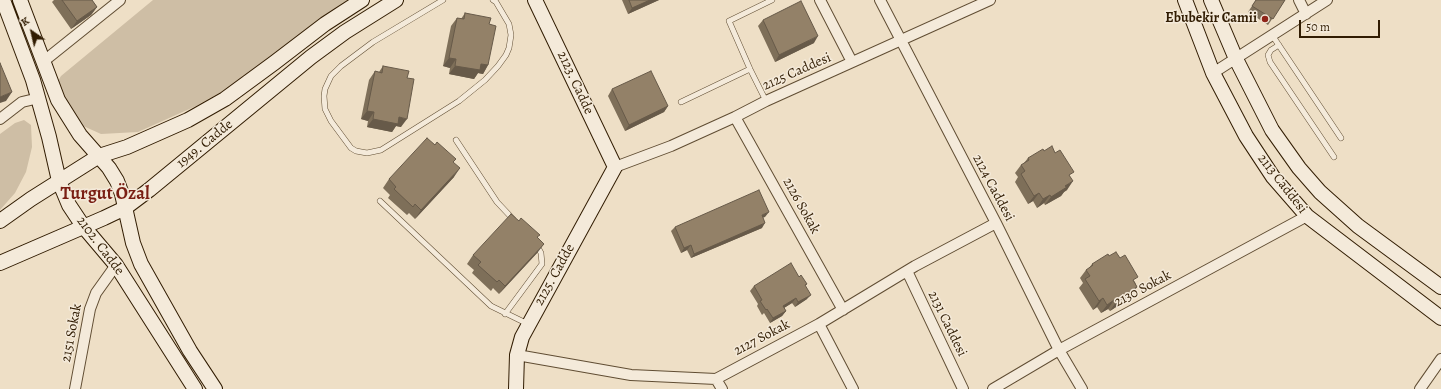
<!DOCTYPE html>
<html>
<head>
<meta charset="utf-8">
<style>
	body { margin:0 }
	#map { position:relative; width:1441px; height:389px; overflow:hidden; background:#eedfc6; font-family:Alegreya,serif }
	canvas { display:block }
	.north { position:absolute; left:12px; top:12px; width:40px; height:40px; -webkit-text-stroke:3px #f4eada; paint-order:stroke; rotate:326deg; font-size:11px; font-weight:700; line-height:16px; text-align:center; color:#311c02 }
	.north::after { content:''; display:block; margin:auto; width:14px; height:18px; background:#311c02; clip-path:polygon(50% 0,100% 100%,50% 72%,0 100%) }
	.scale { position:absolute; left:1299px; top:20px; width:81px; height:18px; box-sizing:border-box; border:2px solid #311c02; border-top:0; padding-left:5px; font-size:12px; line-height:14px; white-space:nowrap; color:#311c02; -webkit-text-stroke:3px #f4eada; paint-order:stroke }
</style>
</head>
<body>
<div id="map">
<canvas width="1441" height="389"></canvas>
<div class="north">K</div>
<div class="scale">50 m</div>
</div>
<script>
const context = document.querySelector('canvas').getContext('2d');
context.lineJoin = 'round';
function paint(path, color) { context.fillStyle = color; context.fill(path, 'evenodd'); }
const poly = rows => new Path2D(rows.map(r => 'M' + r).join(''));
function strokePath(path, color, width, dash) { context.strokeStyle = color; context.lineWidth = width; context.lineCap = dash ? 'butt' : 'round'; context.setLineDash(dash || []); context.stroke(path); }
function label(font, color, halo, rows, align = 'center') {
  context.font = font + ' Alegreya,serif'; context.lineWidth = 3; context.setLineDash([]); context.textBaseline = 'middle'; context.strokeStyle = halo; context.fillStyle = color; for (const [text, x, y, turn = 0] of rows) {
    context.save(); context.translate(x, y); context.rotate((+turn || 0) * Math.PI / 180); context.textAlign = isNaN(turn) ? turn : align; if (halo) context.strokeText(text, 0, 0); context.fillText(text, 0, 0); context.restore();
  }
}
paint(poly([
	[153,0,351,0,239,82,196,106,138,132,101,134,81,125,55,86,61,76],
	[24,120,31,125,32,147,26,172,15,193,0,210,0,134,15,123]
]), '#cebea5');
const lane = poly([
	[443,0,373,42,341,66,331,76,325,89,324,96,325,109,331,121,351,148,356,151,367,153,381,150,459,101,485,80,498,66,506,55,509,48,511,35,509,24,496,2,493,0],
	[1272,35,1341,138],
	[1279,45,1271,50,1268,55,1270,62,1334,157],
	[766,101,750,69,729,21,772,0],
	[681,102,750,69],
	[456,140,497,202,513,219],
	[380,201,491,306,528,324],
	[505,314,542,264,541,253,536,244]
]);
const street = poly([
	[820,0,852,62],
	[880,0,996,223,1059,350,1082,389],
	[1299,0,1306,14],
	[44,61,120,0],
	[1213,73,1327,0],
	[735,117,843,310],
	[0,119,22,102,39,98],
	[615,167,671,146,735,117,766,101,990,0],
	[907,271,963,389],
	[819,324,853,389],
	[517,355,631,375,716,379,819,324,915,266,996,223],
	[716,379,722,389],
	[75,389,90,309,96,293,116,265],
	[993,389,1059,350,1307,216],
	[1420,389,1441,359]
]);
const secondary = poly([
	[3,0,33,80,49,137,59,181,69,205,83,226,116,265,195,389],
	[20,0,58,100,80,135,109,168,117,181,122,194,133,243,141,264,190,351,215,389],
	[1185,0,1213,73,1246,136,1273,177,1307,216,1441,318],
	[1211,0,1236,59,1272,130,1299,168,1320,192,1358,226,1441,287],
	[0,221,31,199,99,156,127,147,188,120,225,99,274,63,325,24,362,0],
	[0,263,104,218,125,208,149,190,311,57,345,32,396,0],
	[516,389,517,355,522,337,615,167,535,0]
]);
strokePath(lane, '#604d33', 6);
strokePath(street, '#604d33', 12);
strokePath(secondary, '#311c02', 16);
strokePath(lane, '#f4eada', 5);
strokePath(street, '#f4eada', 10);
strokePath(secondary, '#f4eada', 14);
paint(poly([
	[54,0,92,0,97,7,91,15,71,29,52,2],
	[622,0,659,0,628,14],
	[1256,0,1285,0,1268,25,1248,12],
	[465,13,489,24,488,65,483,74,478,73,474,79,449,74,450,68,443,66,451,26,457,18,461,19],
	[763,20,814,43,775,62,758,26],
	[383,66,407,78,401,127,396,126,392,132,367,127,368,121,361,119,369,80,375,71,379,72],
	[612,89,668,106,664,112,625,131,608,96],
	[1044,151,1070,177,1067,190,1064,192,1061,196,1045,205,1044,203,1037,208,1033,201,1028,204,1015,182,1018,177,1015,173,1021,165,1024,163,1028,158],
	[453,162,454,177,415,219,409,213,407,215,388,198,390,195,383,188,389,179],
	[763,217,762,228,691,258,687,250,681,253,671,231,675,227,765,217],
	[538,238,538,252,499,294,493,288,491,291,472,273,474,270,467,264,473,255],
	[1109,256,1135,282,1137,287,1131,295,1128,297,1125,301,1110,311,1108,309,1101,313,1097,307,1093,310,1079,288,1083,283,1080,278,1086,270,1089,268,1092,264],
	[799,277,807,284,805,286,807,299,795,307,792,303,784,308,786,311,782,316,770,323,764,313,762,315,757,306,758,304,750,291,754,286]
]), '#7e6f59');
paint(poly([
	[650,0,659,0,628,14,632,8],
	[97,7,91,15,71,29,77,21],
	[818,36,814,43,775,62,779,55],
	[449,58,456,59,450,68,443,66],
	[481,64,488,65,483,74,478,73,474,79,449,74,455,66],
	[12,92,6,101,0,103,0,97],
	[668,106,664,112,625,131,629,125],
	[367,111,374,112,368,121,361,119],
	[399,117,407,119,401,127,396,126,392,132,367,127,373,119],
	[460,168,454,177,415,219,421,210],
	[1073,181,1067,190,1064,192,1061,196,1045,205,1051,197,1065,186],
	[1039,193,1033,201,1028,204,1034,196],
	[1050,195,1044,203,1037,208,1043,199],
	[769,212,765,217,758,219,762,215],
	[765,223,762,228,691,258,694,254],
	[544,244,538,252,499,294,505,286],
	[691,245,687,250,681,253,684,248],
	[1137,287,1131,295,1128,297,1125,301,1110,311,1116,302,1130,291],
	[811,295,807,299,795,307,798,302],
	[796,298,792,303,779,311,783,306],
	[1103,298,1097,307,1093,310,1099,301],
	[1114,300,1108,309,1101,313,1107,305],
	[786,311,782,316,770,323,773,318]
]), '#675a49');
const building = poly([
	[62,0,92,0,97,7,77,21,62,0],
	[629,0,650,0,632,8,629,0],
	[1256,0,1285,0,1273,19,1252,6,1256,0],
	[801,1,818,36,779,55,763,20,801,1],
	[465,13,491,18,489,24,496,26,488,65,481,64,480,70,455,66,456,59,449,58,457,18,464,19,465,13],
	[0,63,12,92,0,97,0,63],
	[383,66,409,71,407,78,414,79,407,119,399,117,398,124,373,119,374,112,367,111,375,71,382,73,383,66],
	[651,71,668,106,629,125,612,89,651,71],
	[427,138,435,145,437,142,456,159,453,162,460,168,421,210,415,204,413,207,394,189,396,187,389,179,427,138],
	[1052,146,1055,153,1060,150,1074,172,1069,175,1073,181,1065,186,1067,187,1051,197,1050,195,1043,199,1039,193,1034,196,1021,174,1025,171,1021,165,1029,160,1028,158,1043,149,1044,151,1052,146],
	[759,190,769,212,762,215,765,223,694,254,691,245,684,248,675,227,759,190],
	[511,214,519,221,521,218,540,235,537,237,544,244,505,286,499,280,497,282,478,265,481,262,473,255,511,214],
	[1116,252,1120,258,1125,255,1138,277,1133,280,1137,287,1130,291,1131,293,1116,302,1114,300,1107,305,1103,298,1099,301,1085,279,1090,276,1086,270,1093,265,1092,264,1108,254,1109,256,1116,252],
	[791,263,799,277,801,275,807,284,805,285,811,295,798,302,796,298,783,306,786,311,773,318,767,309,766,310,760,301,762,300,754,286,791,263]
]);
paint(building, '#938168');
strokePath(building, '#675a49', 1);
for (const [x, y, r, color] of [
	[1265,19,4,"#8f2418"]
]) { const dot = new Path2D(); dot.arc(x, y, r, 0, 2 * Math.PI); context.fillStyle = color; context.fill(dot); strokePath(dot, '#f4eada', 1.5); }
label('bold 14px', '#311c02', '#f4eada', [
	["Ebubekir Camii",1257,19]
], 'right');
label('14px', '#311c02', '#f4eada', [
	["2125 Caddesi",797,72,-24],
	["2123. Cadde",575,83,65],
	["1949. Cadde",205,144,-39],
	["2113 Caddesi",1282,184,52],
	["2124 Caddesi",993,188,62],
	["2126 Sokak",801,206,61],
	["2102. Cadde",100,246,53],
	["2125. Cadde",555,275,-61],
	["2130 Sokak",1143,289,-28],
	["2131 Caddesi",947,324,64],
	["2151 Sokak",72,333,-79],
	["2127 Sokak",762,338,-28]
]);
label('bold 18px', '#7a1f14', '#f4eada', [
	["Turgut Özal",105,195]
]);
</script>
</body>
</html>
